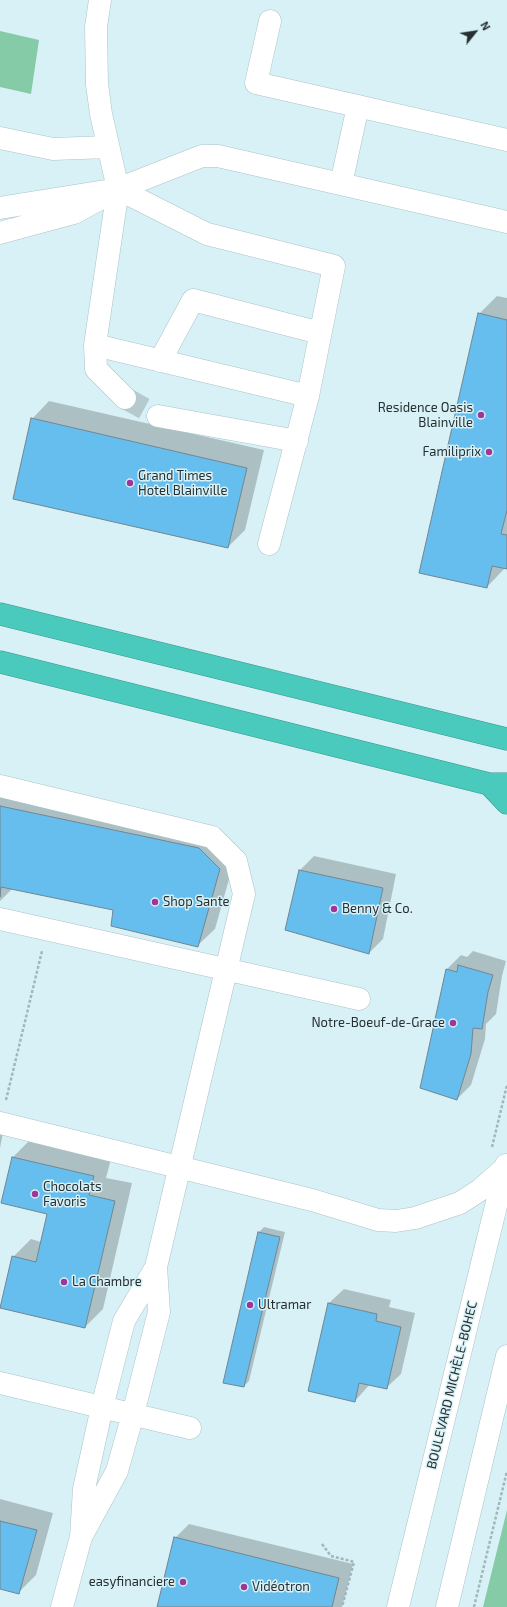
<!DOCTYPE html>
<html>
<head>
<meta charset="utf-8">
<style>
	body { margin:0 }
	#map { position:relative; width:507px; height:1607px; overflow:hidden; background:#d8f1f6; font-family:"Exo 2",sans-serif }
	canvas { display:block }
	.north { position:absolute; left:455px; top:12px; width:40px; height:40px; -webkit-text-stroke:3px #d8f1f6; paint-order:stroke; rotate:60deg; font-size:11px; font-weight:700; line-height:16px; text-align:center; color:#262f31 }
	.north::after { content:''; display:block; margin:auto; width:14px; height:18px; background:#262f31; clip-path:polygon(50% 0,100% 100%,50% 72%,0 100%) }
</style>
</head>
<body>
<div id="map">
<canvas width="507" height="1607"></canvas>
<div class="north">N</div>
</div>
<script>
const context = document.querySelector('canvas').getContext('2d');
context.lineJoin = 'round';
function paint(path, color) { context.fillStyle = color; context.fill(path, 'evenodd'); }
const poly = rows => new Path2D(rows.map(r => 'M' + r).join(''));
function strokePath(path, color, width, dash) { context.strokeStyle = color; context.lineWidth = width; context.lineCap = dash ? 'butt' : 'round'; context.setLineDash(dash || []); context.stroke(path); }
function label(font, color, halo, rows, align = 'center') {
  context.font = font + ' "Exo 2",sans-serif'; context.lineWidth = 3; context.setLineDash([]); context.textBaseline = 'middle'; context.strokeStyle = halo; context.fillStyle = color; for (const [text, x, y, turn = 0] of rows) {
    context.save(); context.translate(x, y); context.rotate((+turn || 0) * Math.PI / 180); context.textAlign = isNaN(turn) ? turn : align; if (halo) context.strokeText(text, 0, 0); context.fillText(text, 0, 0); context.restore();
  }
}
paint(poly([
	[0,31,39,40,31,94,0,87],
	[507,1510,507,1607,483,1607]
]), '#86cba7');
paint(poly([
	[497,296,507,298,507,568,505,568,487,587,479,314],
	[49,401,264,450,245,530,228,547,32,419],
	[0,785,237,851,215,929,197,946,114,909,12,889,0,901],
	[314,856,396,874,383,939,369,953,300,870],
	[473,951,506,961,502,976,496,1014,486,1024,485,1039,471,1085,457,1099,446,970,461,955,467,957],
	[0,1132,3,1133,0,1148],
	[30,1140,111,1159,106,1178,132,1183,103,1309,85,1327,13,1257,31,1239,41,1242,48,1213,13,1157],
	[264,1227,285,1232,249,1381,244,1386,224,1382,259,1232],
	[344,1289,391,1300,389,1307,415,1313,401,1374,386,1388,370,1384,355,1401,329,1303],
	[0,1499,53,1513,36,1575,18,1593,0,1588],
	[189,1524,353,1564,342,1607,158,1607,175,1538]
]), '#0003');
const building = poly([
	[478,313,507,320,507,510,501,534,507,535,507,569,492,566,487,588,419,573,478,313],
	[31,418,247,468,228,548,13,499,31,418],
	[0,806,199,848,220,869,198,947,111,926,113,910,1,887,0,897,0,806],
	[299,870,383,888,369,954,285,930,299,870],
	[458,965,493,975,488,992,482,1029,473,1028,471,1054,457,1100,420,1088,446,969,457,972,458,965],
	[12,1157,94,1176,89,1195,115,1201,85,1328,0,1308,12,1256,36,1262,47,1214,1,1203,12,1157],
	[258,1232,280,1237,244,1387,223,1383,258,1232],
	[328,1303,377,1314,376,1321,401,1327,387,1389,359,1383,355,1402,308,1391,328,1303],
	[0,1521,37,1530,19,1594,0,1589,0,1521],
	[174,1537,339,1578,332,1607,157,1607,174,1537]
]);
paint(building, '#65beed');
strokePath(building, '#728590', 1);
strokePath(poly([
	[125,398,158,416]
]), '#b4cacf', 22, [22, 11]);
const minor = poly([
	[100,0,96,27,97,84,101,114,118,189,95,345,308,396,269,544],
	[270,21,256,83,507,140],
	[0,138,53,149,108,147],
	[341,184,358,106],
	[0,208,118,189,207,234,334,266,308,396],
	[0,233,74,213,118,189,202,156,218,156,507,222],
	[95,345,96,369,125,398],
	[160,361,193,300,320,333],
	[158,416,297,441],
	[0,786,212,837,236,861,244,894,156,1267,159,1312,133,1414,117,1471,81,1537],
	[0,919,359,999],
	[0,1123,312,1200,378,1220,396,1221,415,1218,460,1203,480,1190,506,1167],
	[0,1383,190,1428],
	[62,1607,81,1537,84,1489,102,1407,124,1321,156,1267],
	[398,1607,506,1165],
	[447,1607,507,1356]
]);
const highway = poly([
	[0,614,507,739],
	[0,662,489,784,507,784],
	[489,784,507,803]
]);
strokePath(minor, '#abc3c7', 23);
strokePath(highway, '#3d948b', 23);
strokePath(poly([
	[6,1100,42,951],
	[492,1147,507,1085],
	[322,1544,331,1556,354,1562,342,1607],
	[474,1607,507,1471]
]), '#a2b6bb', 2.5, [3, 2]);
strokePath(minor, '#fff', 22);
strokePath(highway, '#49cabc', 22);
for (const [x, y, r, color] of [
	[481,415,4,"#9e3598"],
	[489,452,4,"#9e3598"],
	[130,483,4,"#9e3598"],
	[155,902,4,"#9e3598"],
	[334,909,4,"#9e3598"],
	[453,1023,4,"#9e3598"],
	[35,1194,4,"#9e3598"],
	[64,1282,4,"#9e3598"],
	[250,1305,4,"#9e3598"],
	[183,1582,4,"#9e3598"],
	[244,1587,4,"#9e3598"]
]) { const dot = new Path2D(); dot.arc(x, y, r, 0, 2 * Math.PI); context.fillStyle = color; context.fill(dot); strokePath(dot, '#d8f1f6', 1.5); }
label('13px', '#262f31', '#d8f1f6', [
	["Residence Oasis",473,408,"right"],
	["Blainville",473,423,"right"],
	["Familiprix",481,452,"right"],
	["Grand Times",138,476],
	["Hotel Blainville",138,491],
	["Shop Sante",163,902],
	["Benny & Co.",342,909],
	["Notre-Boeuf-de-Grace",445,1023,"right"],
	["Chocolats",43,1187],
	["Favoris",43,1202],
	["La Chambre",72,1282],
	["Ultramar",258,1305],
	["easyfinanciere",175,1582,"right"],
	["Vidéotron",252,1587]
], 'left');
label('13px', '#262f31', '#d8f1f6', [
	["BOULEVARD MICHÈLE-BOHEC",452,1385,-76]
]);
</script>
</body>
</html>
